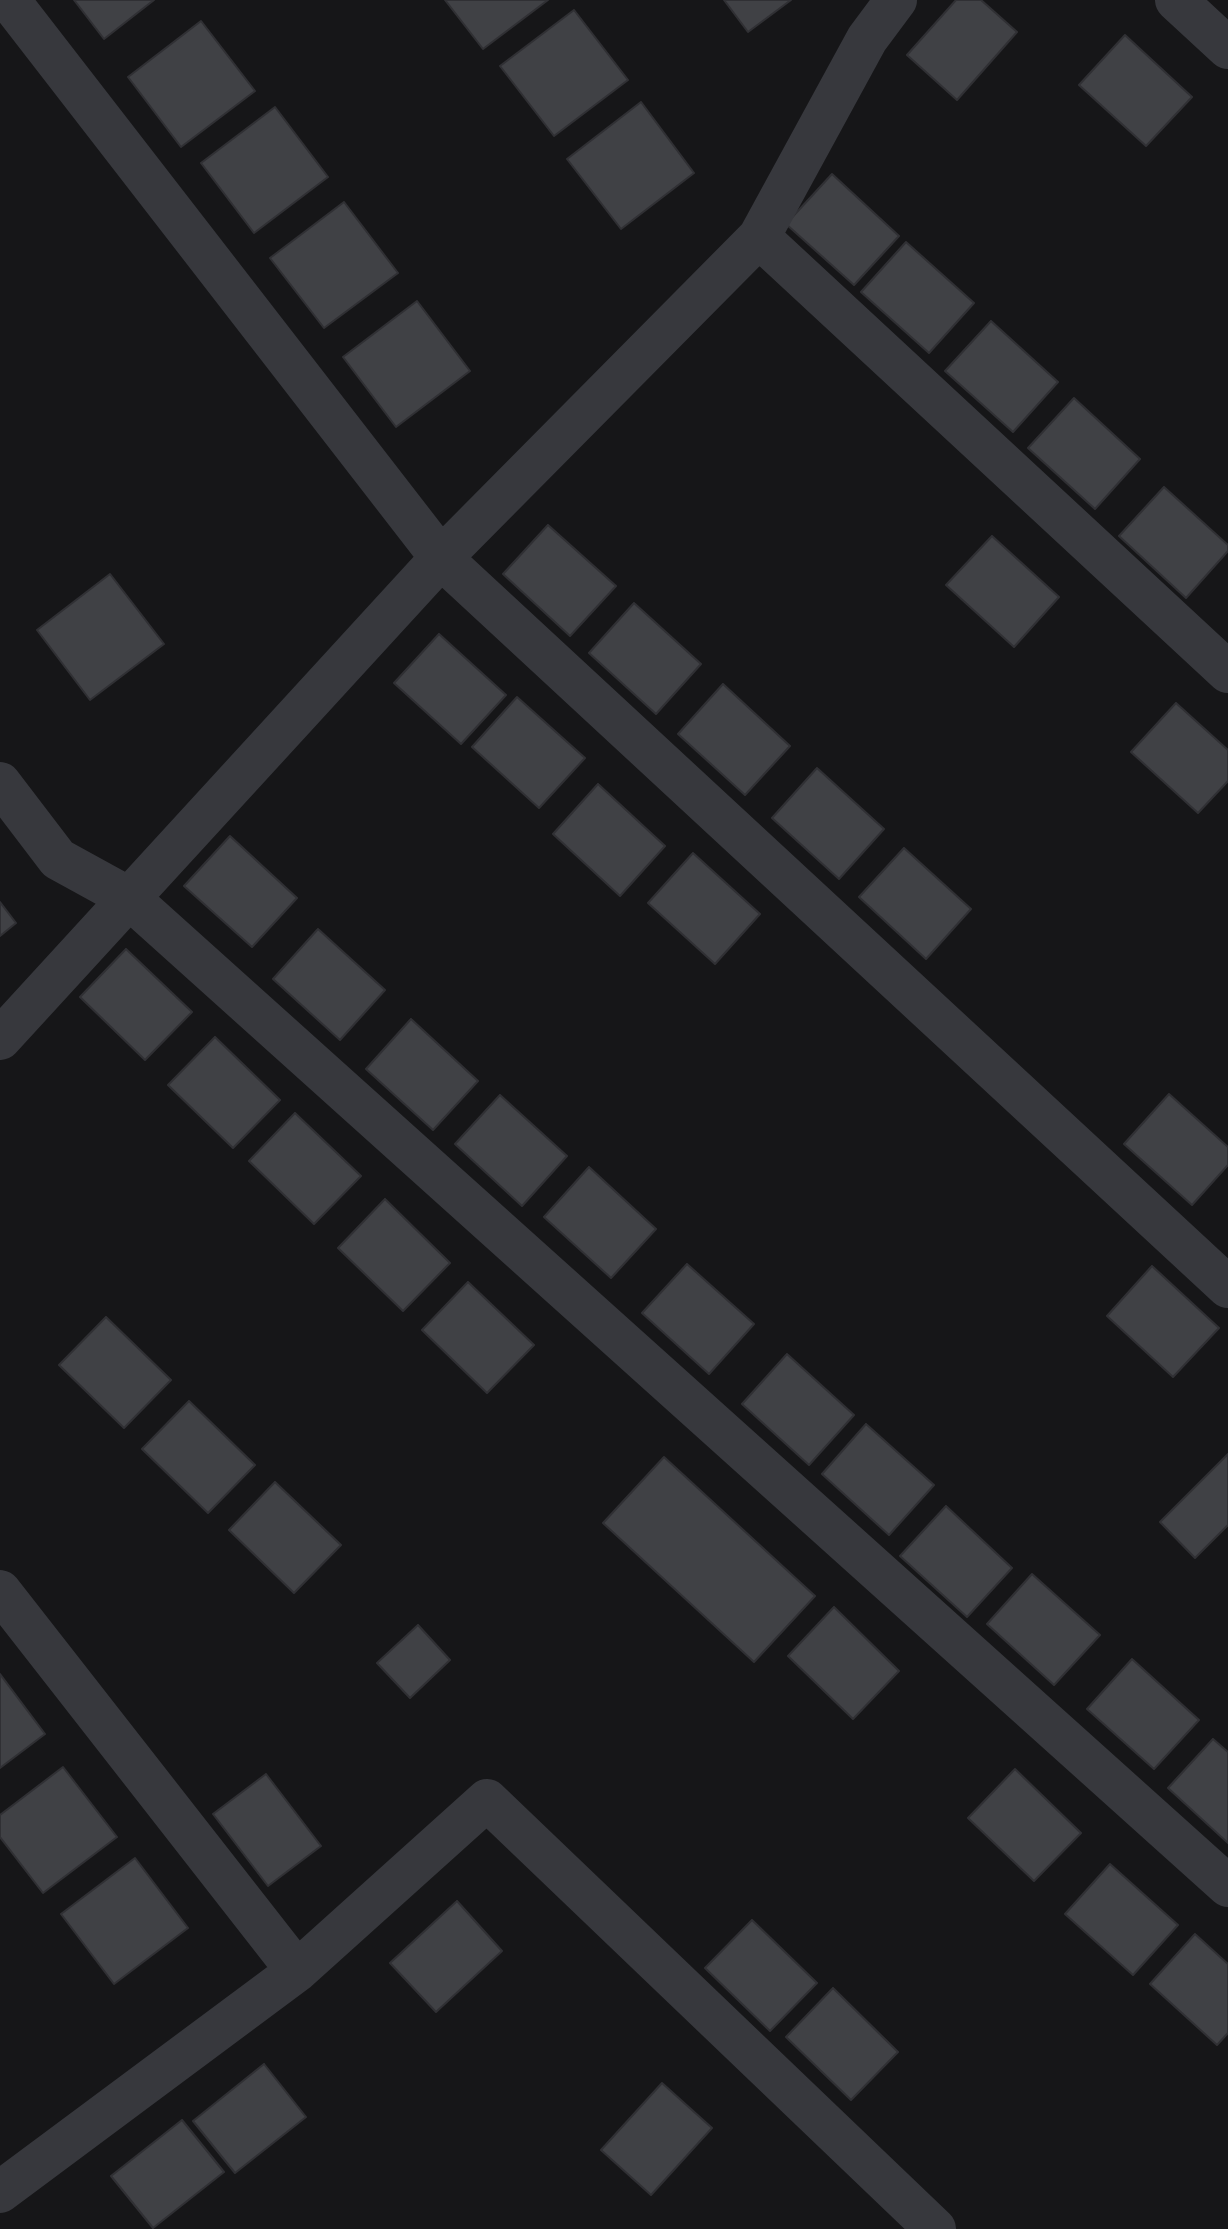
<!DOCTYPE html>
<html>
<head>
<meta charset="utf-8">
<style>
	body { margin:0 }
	canvas { display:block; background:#161618 }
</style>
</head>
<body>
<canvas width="1228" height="2229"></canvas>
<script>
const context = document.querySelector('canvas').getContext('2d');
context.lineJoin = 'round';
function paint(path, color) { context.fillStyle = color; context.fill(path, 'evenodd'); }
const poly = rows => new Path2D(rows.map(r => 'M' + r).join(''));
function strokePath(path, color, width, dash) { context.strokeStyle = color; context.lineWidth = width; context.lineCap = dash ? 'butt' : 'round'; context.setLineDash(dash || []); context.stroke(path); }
const building = poly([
	[74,0,154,0,104,39,74,0],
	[445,0,548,0,483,49,445,0],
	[724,0,791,0,748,32,724,0],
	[956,0,981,0,1017,32,957,100,907,55,956,0],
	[574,10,628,80,554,136,500,66,574,10],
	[201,21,255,91,181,147,128,77,201,21],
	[1125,35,1192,97,1146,146,1079,85,1125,35],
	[641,102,694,173,621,229,567,159,641,102],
	[275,107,328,177,254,233,201,163,275,107],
	[832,174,899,236,854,285,786,224,832,174],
	[344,202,398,273,324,328,270,258,344,202],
	[906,242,974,303,929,353,861,292,906,242],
	[417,301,470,371,396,427,343,357,417,301],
	[991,321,1058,382,1013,432,945,371,991,321],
	[1074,398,1140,459,1095,509,1028,448,1074,398],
	[1164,487,1228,545,1228,551,1186,598,1119,536,1164,487],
	[548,525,616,586,570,636,503,574,548,525],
	[992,536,1059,597,1014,647,946,585,992,536],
	[110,574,164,644,90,700,37,630,110,574],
	[634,603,701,664,656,714,589,653,634,603],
	[439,634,506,695,461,744,394,683,439,634],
	[723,684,790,746,745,795,678,734,723,684],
	[517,697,585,758,539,808,472,747,517,697],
	[1176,703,1228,750,1228,781,1198,813,1131,752,1176,703],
	[817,768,884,829,839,879,772,818,817,768],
	[598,784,665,846,620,896,553,834,598,784],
	[230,836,297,898,252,947,184,886,230,836],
	[904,848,971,909,926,959,859,897,904,848],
	[693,853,760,914,715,964,648,903,693,853],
	[0,902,16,923,0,936,0,902],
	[318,929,385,990,340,1040,273,979,318,929],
	[126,949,192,1012,145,1060,80,997,126,949],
	[411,1019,478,1081,433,1130,366,1069,411,1019],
	[215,1037,280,1100,233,1148,168,1085,215,1037],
	[1169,1094,1228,1147,1228,1165,1192,1205,1124,1144,1169,1094],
	[500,1095,567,1156,522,1206,455,1144,500,1095],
	[295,1113,361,1176,314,1224,249,1161,295,1113],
	[589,1167,656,1229,611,1278,544,1217,589,1167],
	[385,1199,450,1263,403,1311,338,1248,385,1199],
	[687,1264,754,1324,709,1374,642,1313,687,1264],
	[1152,1266,1219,1328,1173,1377,1107,1316,1152,1266],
	[468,1282,534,1345,487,1393,422,1330,468,1282],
	[106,1317,171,1380,124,1428,59,1365,106,1317],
	[787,1354,854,1415,809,1465,742,1404,787,1354],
	[189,1401,255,1465,208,1513,142,1449,189,1401],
	[866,1424,934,1485,889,1535,822,1474,866,1424],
	[1228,1454,1228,1525,1195,1558,1160,1522,1228,1454],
	[664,1457,815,1596,754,1662,603,1523,664,1457],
	[275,1482,341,1545,294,1593,229,1530,275,1482],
	[946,1506,1012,1568,967,1617,900,1556,946,1506],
	[1032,1574,1100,1635,1054,1685,987,1624,1032,1574],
	[834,1607,899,1671,853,1719,788,1656,834,1607],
	[418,1625,450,1660,410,1698,377,1663,418,1625],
	[1132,1659,1199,1720,1154,1769,1087,1709,1132,1659],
	[0,1674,45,1734,0,1768,0,1674],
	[1213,1739,1228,1752,1228,1843,1168,1788,1213,1739],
	[63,1767,117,1837,43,1893,0,1837,0,1815,63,1767],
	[1015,1769,1081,1833,1034,1881,968,1818,1015,1769],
	[266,1774,321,1846,268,1886,213,1814,266,1774],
	[135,1858,188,1928,114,1984,61,1914,135,1858],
	[1110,1864,1178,1925,1133,1975,1065,1914,1110,1864],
	[457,1901,502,1951,436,2012,390,1963,457,1901],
	[752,1920,817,1983,770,2031,705,1968,752,1920],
	[1195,1934,1228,1964,1228,2033,1217,2045,1150,1984,1195,1934],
	[833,1988,898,2052,851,2100,786,2037,833,1988],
	[264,2064,306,2117,235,2173,193,2121,264,2064],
	[662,2083,712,2128,651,2195,601,2150,662,2083],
	[182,2120,224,2172,153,2228,111,2176,182,2120]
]);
paint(building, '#404145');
strokePath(building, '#303034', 2);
strokePath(poly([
	[9,0,441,558,1228,1287],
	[1176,0,1228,48],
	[759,237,1228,672],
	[0,783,58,859,129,898,1228,1886],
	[0,1039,441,558,759,237,867,39,896,0],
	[0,1591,297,1971],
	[0,2192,297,1971,487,1800,935,2229]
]), '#37383d', 42);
</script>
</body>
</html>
